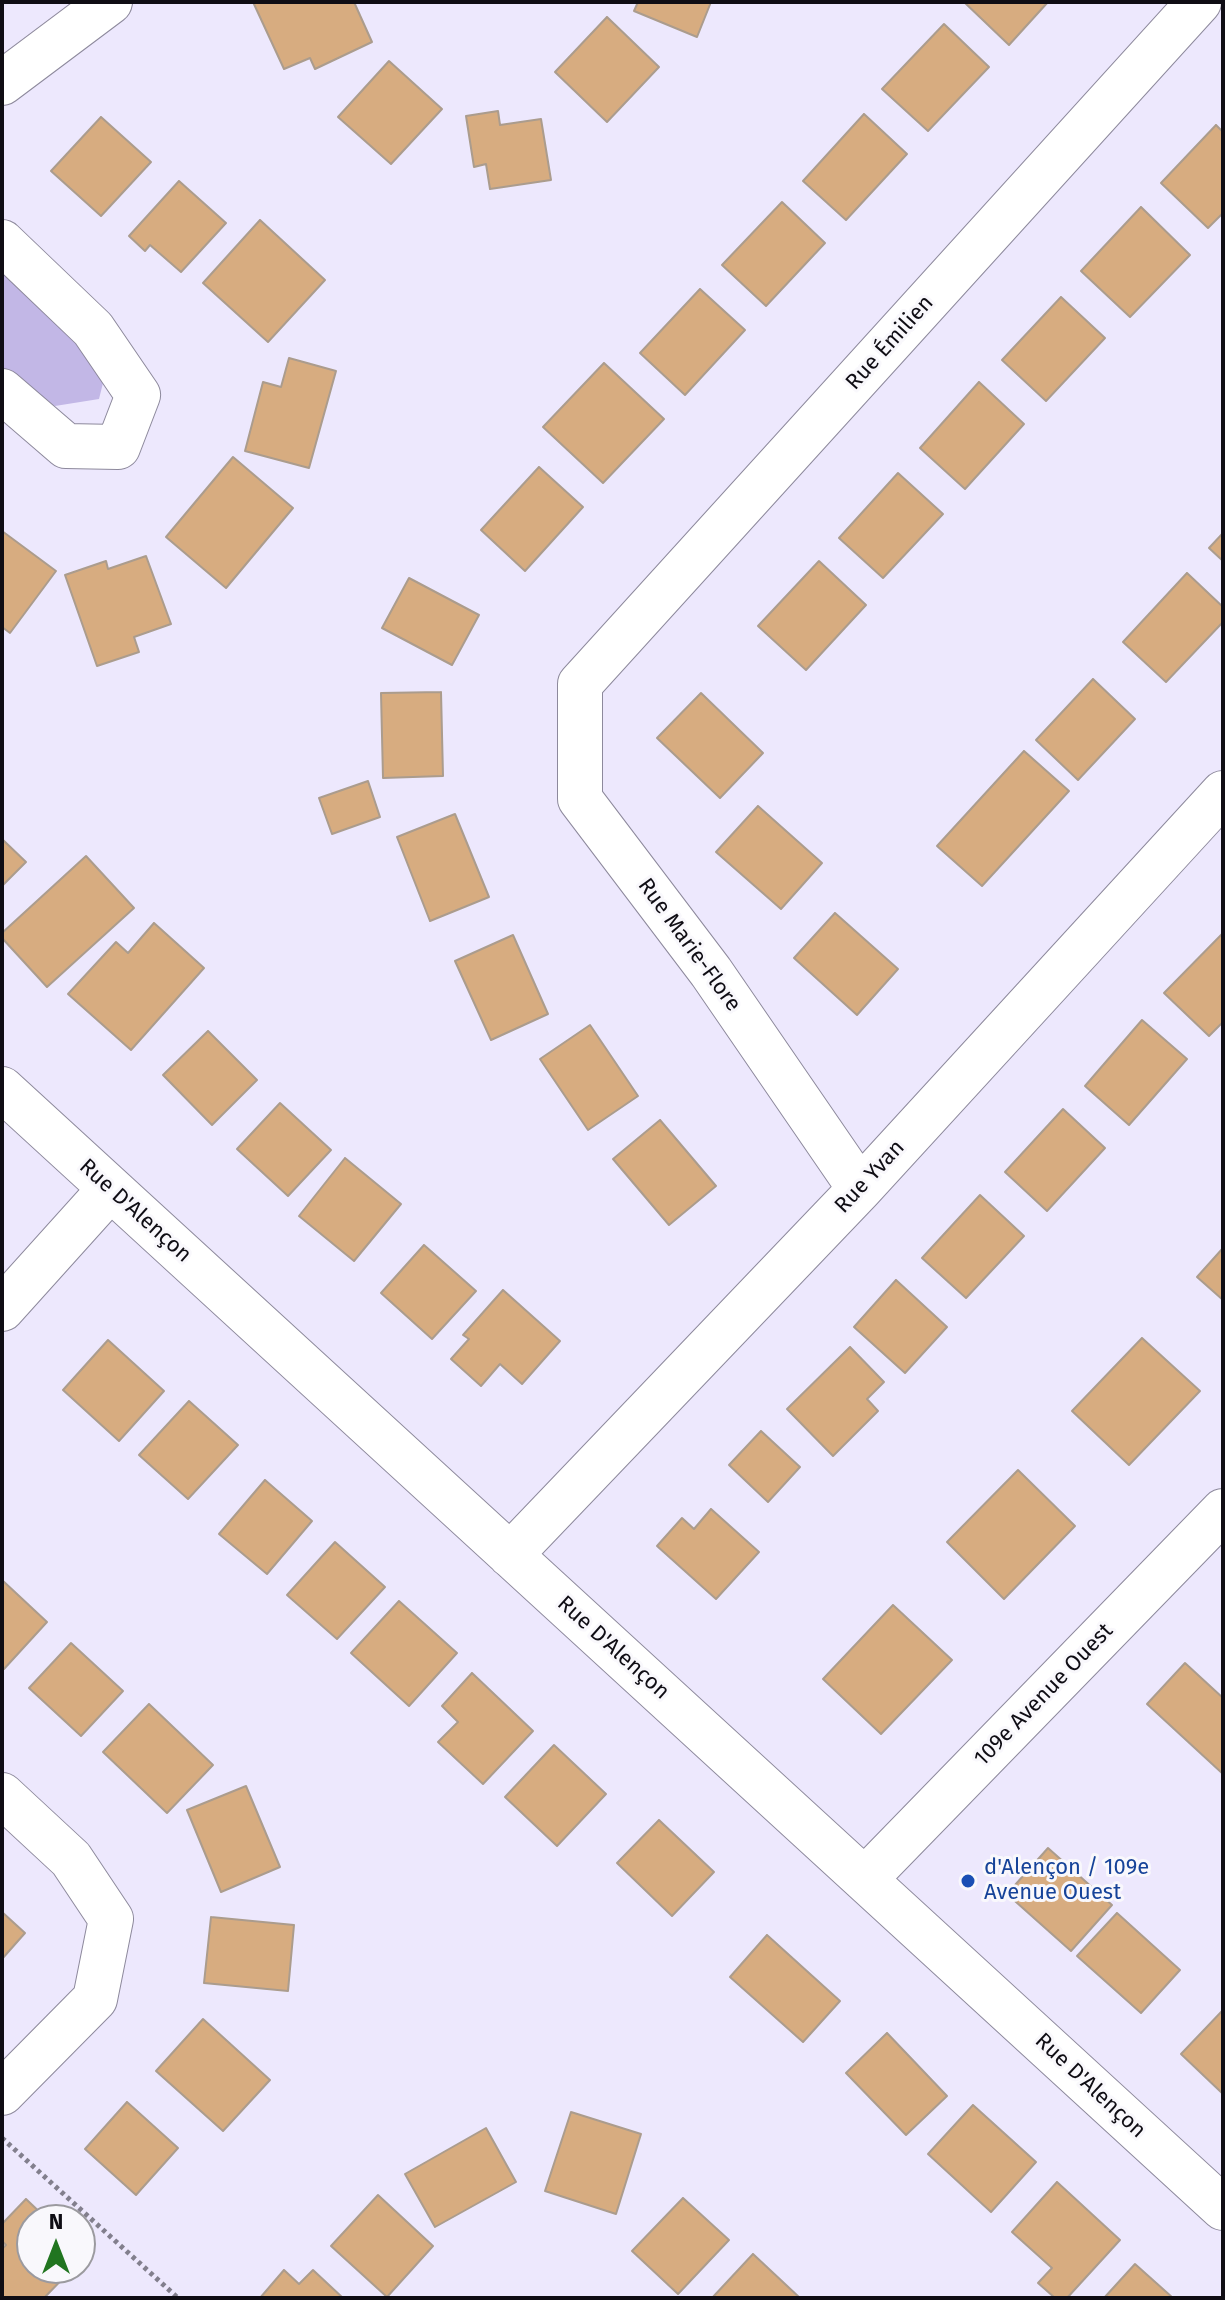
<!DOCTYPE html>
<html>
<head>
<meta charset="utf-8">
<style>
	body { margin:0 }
	#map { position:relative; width:1225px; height:2300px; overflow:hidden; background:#ede8fd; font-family:"Fira Sans",sans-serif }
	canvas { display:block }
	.frame { position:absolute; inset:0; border:4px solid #0f0d14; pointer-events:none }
	.north { position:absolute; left:16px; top:2204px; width:80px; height:80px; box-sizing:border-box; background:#f9f8fc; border:2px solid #9b9a9f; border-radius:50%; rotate:0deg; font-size:22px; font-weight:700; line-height:32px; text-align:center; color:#0f0d14 }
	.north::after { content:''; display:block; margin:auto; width:28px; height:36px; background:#217520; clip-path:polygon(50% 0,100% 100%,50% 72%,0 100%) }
</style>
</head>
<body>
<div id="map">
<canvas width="1225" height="2300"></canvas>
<div class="frame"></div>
<div class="north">N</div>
</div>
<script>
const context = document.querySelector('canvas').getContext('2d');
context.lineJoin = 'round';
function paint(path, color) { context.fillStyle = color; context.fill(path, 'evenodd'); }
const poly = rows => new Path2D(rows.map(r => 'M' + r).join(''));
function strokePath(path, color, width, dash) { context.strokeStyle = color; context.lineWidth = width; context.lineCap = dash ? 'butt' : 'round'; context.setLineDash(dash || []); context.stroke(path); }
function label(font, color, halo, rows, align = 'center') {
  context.font = font + ' "Fira Sans",sans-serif'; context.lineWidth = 6; context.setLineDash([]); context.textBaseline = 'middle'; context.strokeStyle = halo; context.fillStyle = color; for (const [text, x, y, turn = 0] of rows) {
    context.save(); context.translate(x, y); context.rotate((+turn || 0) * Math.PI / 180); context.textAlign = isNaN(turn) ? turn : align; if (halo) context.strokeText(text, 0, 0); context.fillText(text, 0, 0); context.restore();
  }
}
paint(poly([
	[2,263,106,371,99,399,55,406,35,400,2,373]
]), '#c2b7e6');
const building = poly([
	[253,2,354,2,372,42,315,69,310,58,284,69,253,2],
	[638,2,711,2,697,37,634,11,638,2],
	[964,2,1048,2,1009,45,964,2],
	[607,17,659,67,607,122,555,72,607,17],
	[944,24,989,67,928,131,882,89,944,24],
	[389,61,442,109,391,164,338,117,389,61],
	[498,111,500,125,541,119,551,180,490,189,486,164,474,167,466,116,498,111],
	[864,114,907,154,846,220,803,181,864,114],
	[101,117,151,162,101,216,51,171,101,117],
	[1216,125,1223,132,1223,213,1208,228,1161,183,1216,125],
	[179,181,226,223,181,272,150,245,145,251,129,236,179,181],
	[782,202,825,243,766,306,722,265,782,202],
	[1141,207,1190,255,1130,317,1081,271,1141,207],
	[260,220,325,280,268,342,203,283,260,220],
	[700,289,745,330,685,395,640,353,700,289],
	[1061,297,1105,338,1046,401,1002,360,1061,297],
	[289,358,336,371,309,468,245,451,263,382,281,387,289,358],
	[604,363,664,419,603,483,543,427,604,363],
	[979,382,1024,424,965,489,920,448,979,382],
	[233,457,293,508,226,588,166,537,233,457],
	[539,467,583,507,525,571,481,530,539,467],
	[898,473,943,514,883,578,839,538,898,473],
	[2,531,56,571,10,633,2,627,2,531],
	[1223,533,1223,561,1209,548,1223,533],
	[146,556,171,624,134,637,139,652,97,666,65,575,106,561,108,569,146,556],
	[819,561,866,605,806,670,758,626,819,561],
	[1187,573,1223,607,1223,622,1166,682,1123,642,1187,573],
	[409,578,479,615,452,665,382,628,409,578],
	[1093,679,1135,719,1078,780,1036,740,1093,679],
	[441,692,443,776,383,778,381,693,441,692],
	[701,693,763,753,720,798,657,738,701,693],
	[1024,751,1069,791,982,886,937,846,1024,751],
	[368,781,380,817,332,834,319,798,368,781],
	[758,806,822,863,781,909,716,852,758,806],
	[455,814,489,897,430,921,397,837,455,814],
	[2,839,26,862,2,886,2,839],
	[86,856,134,908,47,987,2,938,2,933,86,856],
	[835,913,898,969,857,1015,794,958,835,913],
	[154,923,204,968,131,1050,68,994,116,942,128,953,154,923],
	[1223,933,1223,1022,1209,1036,1164,993,1223,933],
	[513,935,548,1014,491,1040,455,961,513,935],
	[1142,1020,1187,1059,1129,1125,1085,1086,1142,1020],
	[590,1025,638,1096,588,1130,540,1059,590,1025],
	[208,1031,257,1080,212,1125,163,1075,208,1031],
	[280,1103,331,1150,288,1196,237,1149,280,1103],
	[1063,1109,1105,1148,1047,1211,1005,1172,1063,1109],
	[660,1120,716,1186,669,1225,613,1159,660,1120],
	[345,1158,401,1204,354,1261,299,1216,345,1158],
	[980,1195,1024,1236,966,1298,922,1258,980,1195],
	[424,1245,476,1291,432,1339,381,1293,424,1245],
	[1223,1248,1223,1300,1197,1277,1223,1248],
	[896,1280,947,1327,905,1373,854,1327,896,1280],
	[503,1290,560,1341,522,1384,500,1364,481,1386,451,1359,469,1339,463,1335,503,1290],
	[1142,1338,1200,1391,1129,1465,1072,1411,1142,1338],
	[108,1340,164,1391,119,1441,63,1390,108,1340],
	[850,1347,884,1382,867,1399,878,1411,833,1456,787,1409,850,1347],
	[189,1401,238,1445,188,1499,139,1455,189,1401],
	[761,1431,800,1467,768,1502,729,1465,761,1431],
	[1018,1470,1075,1526,1004,1599,947,1542,1018,1470],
	[265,1480,312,1521,267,1574,219,1534,265,1480],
	[711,1509,759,1552,716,1599,657,1546,682,1518,694,1529,711,1509],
	[335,1542,385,1587,337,1639,287,1595,335,1542],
	[2,1580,47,1622,4,1669,2,1667,2,1580],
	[399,1601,457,1653,409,1706,351,1653,399,1601],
	[893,1605,952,1660,881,1734,823,1679,893,1605],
	[71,1643,123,1691,81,1736,29,1688,71,1643],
	[1185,1663,1223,1698,1223,1774,1147,1704,1185,1663],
	[472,1673,533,1731,483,1784,438,1742,458,1722,442,1706,472,1673],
	[149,1704,213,1765,167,1813,103,1752,149,1704],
	[554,1745,606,1794,557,1846,505,1797,554,1745],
	[246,1786,280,1867,221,1892,187,1810,246,1786],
	[659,1820,714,1872,672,1916,617,1863,659,1820],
	[1048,1848,1112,1905,1071,1951,1007,1894,1048,1848],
	[2,1912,25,1933,2,1959,2,1912],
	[1117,1913,1180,1970,1141,2013,1077,1956,1117,1913],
	[211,1917,294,1925,288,1991,204,1983,211,1917],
	[767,1935,840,2001,803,2042,730,1977,767,1935],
	[1223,2010,1223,2094,1181,2054,1223,2010],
	[203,2019,270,2080,223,2131,156,2071,203,2019],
	[887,2033,947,2096,906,2135,846,2073,887,2033],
	[127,2102,178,2148,136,2195,85,2149,127,2102],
	[973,2105,1036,2162,991,2212,928,2154,973,2105],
	[571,2112,641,2134,616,2214,545,2191,571,2112],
	[486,2128,516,2182,435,2227,405,2174,486,2128],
	[1057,2182,1120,2240,1067,2298,1055,2298,1038,2283,1052,2268,1012,2232,1057,2182],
	[378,2195,433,2246,387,2297,331,2246,378,2195],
	[683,2198,729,2240,678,2294,632,2251,683,2198],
	[26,2199,48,2220,32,2220,32,2268,73,2268,44,2298,2,2298,2,2249,6,2245,2,2241,2,2224,26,2199],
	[753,2254,800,2298,712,2298,753,2254],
	[1135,2264,1173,2298,1104,2298,1135,2264],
	[284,2270,299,2284,313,2270,343,2298,260,2298,284,2270]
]);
paint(building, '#d7ac80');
strokePath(building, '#ab9c8d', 2);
const minor = poly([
	[2,83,110,2],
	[2,242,93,329,138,395,118,447,66,446,2,391],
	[2,1089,1223,2208],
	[860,1189,711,972,580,799,580,684,1199,2],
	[2,1309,110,1189],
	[510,1555,860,1189,1223,793],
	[2,1795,71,1859,111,1919,95,1999,2,2093],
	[865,1879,1223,1511]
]);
strokePath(minor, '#8d899c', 46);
strokePath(poly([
	[2,2138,178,2298]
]), '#827f8d', 5, [4, 4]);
strokePath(minor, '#fff', 44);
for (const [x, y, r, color] of [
	[968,1881,8,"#1a4fb4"]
]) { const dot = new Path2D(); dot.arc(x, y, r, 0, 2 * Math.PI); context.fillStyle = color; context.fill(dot); strokePath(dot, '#f9f8fc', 3); }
label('22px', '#0f0d14', '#f9f8fc', [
	["Rue Émilien",890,343,-48],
	["Rue Marie-Flore",689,945,54],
	["Rue Yvan",870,1177,-47],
	["Rue D'Alençon",135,1211,42],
	["Rue D'Alençon",613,1648,42],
	["109e Avenue Ouest",1044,1695,-46],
	["Rue D'Alençon",1090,2086,43]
]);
label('22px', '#164399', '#f9f8fc', [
	["d'Alençon / 109e",984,1868],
	["Avenue Ouest",984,1893]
], 'left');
</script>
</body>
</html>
